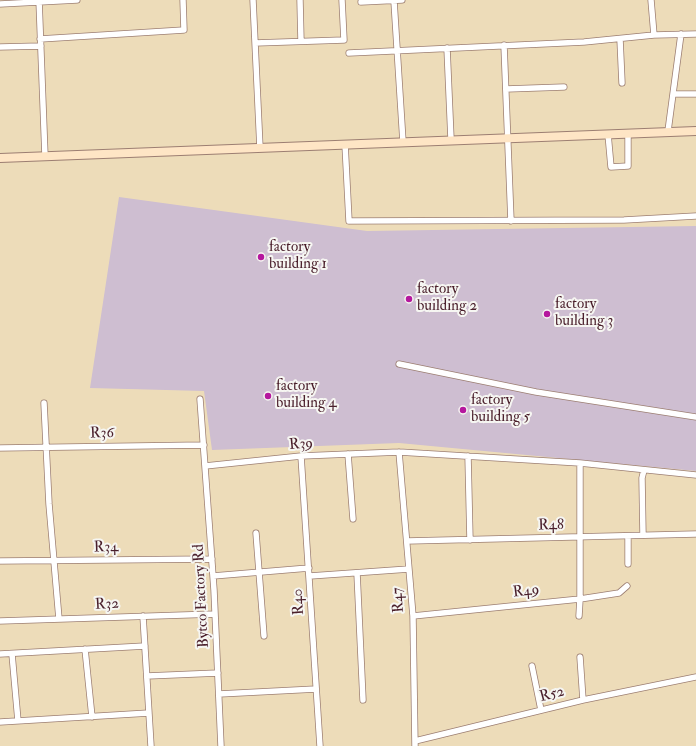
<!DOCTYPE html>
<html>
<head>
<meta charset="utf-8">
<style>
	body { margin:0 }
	canvas { display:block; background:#eddcb9 }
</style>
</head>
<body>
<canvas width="696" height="746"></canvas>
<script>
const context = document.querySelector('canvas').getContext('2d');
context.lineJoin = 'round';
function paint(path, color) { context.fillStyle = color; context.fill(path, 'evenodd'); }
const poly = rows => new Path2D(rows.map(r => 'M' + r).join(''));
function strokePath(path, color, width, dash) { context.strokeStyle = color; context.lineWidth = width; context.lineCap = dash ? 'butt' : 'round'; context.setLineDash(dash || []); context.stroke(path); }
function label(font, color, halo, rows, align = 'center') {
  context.font = font + ' "IM FELL Double Pica",serif'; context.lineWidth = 4; context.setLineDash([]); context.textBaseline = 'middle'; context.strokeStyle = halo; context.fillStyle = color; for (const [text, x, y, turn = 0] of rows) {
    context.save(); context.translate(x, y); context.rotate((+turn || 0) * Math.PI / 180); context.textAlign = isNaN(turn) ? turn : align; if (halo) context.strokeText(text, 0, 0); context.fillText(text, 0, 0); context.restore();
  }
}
paint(poly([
	[119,197,367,231,696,226,696,471,399,443,212,450,204,391,90,388]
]), '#cebed1');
const street = poly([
	[39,0,45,156],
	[253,0,260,148],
	[300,0,301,41],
	[651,0,654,35,696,34],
	[394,1,403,142],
	[361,2,402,0],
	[0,4,77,0],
	[40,39,184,30,183,0],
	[620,39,622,83],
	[255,43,344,40,342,0],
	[504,45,511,221],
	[0,47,41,46],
	[447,48,451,139],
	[349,53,584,42,654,35],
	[506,89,564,87],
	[673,94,696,94],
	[668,131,681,34],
	[608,134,611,167,628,166,628,133],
	[345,144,349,221,624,220,696,216],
	[399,364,536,392,696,417],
	[200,399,214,590,221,746],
	[44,403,49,504,59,619],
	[0,448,204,445],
	[399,452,413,616,415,746],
	[348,454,353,519],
	[301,456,320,746],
	[468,456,470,540],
	[205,466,301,456,399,452,580,463,696,475],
	[256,533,264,636],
	[643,535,642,478,644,470],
	[628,536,628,564],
	[407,541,696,534],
	[0,561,212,559],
	[357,573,363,700],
	[213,576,309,568],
	[310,576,409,569],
	[143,616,151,746],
	[413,616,580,599,580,463],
	[579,616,580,599,619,593,627,586],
	[0,621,215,614],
	[85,649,92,717],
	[0,654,145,646],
	[12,654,18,721],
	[580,657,583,700],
	[532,666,541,710],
	[147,676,218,673],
	[219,694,316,689],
	[0,722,149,713],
	[415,741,583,700,696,677]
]);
const secondary = poly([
	[0,158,696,131]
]);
strokePath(street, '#9c7e72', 7);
strokePath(secondary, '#9c7e72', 10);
strokePath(street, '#fff', 5.5);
strokePath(secondary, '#fee5c5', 8);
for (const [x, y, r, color] of [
	[261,257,4,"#b5179e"],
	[409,299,4,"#b5179e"],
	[547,314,4,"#b5179e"],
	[268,396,4,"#b5179e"],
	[463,410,4,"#b5179e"]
]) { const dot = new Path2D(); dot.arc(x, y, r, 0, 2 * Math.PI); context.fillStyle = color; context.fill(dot); strokePath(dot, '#f6f6f2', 1.5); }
label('15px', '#4a1f2b', '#f6f6f2', [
	["factory",269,248],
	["building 1",269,265],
	["factory",417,290],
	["building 2",417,307],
	["factory",555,305],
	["building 3",555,322],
	["factory",276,387],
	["building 4",276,404],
	["factory",471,401],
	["building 5",471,418]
], 'left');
label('15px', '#4a1f2b', '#f6f6f2', [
	["R36",102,434,-1],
	["R39",301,445,-4],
	["R48",551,526,-1],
	["R34",106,548,-1],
	["R49",526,592,-6],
	["Bytco Factory Rd",202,596,-93],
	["R47",399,600,-94],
	["R40",299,602,-93],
	["R32",107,605,-2],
	["R52",552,695,-14]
]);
</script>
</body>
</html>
